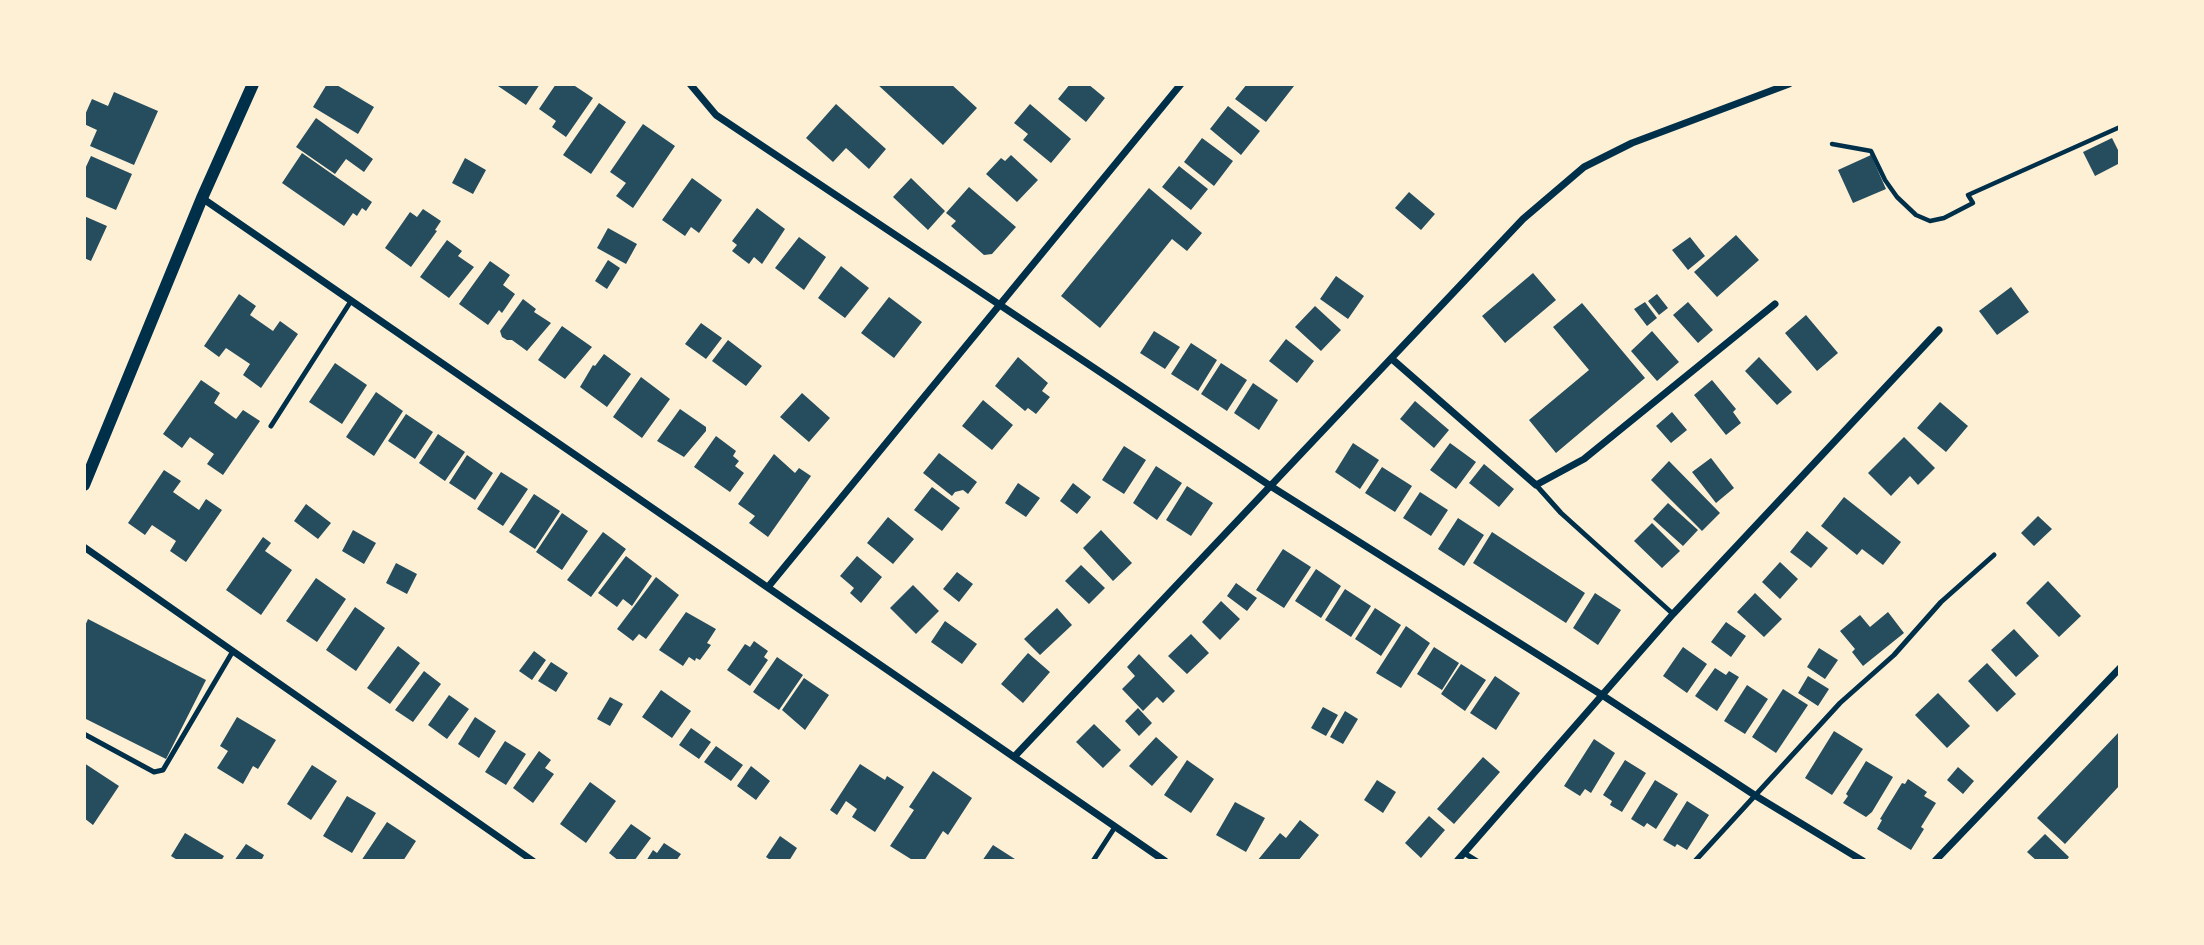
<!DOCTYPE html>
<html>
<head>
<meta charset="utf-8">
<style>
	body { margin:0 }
	#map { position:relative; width:2204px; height:945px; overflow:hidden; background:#fdf0d5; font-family:"Golos Text",sans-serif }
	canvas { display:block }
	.frame { position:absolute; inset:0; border:86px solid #fdf0d5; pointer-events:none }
</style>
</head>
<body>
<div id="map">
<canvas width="2204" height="945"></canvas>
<div class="frame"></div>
</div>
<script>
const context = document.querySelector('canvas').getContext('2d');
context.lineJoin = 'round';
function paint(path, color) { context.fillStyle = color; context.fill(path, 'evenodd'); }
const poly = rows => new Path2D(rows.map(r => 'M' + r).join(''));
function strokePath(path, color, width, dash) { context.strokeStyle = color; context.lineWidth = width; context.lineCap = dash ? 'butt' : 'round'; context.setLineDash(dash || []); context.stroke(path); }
paint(poly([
	[327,84,335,84,374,107,358,134,313,107],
	[495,84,540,84,526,105],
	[556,84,572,84,593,98,566,137,552,127,556,121,539,109],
	[877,84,951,84,977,108,943,145],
	[1070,84,1088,84,1105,98,1086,122,1058,99],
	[1247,84,1291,84,1294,86,1266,122,1235,99],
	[114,92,158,111,134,165,90,146,97,130,84,124,84,117,92,99,108,106],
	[599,103,626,122,591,174,563,155],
	[836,104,886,149,869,169,846,148,833,162,806,138],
	[1030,104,1071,139,1051,163,1023,140,1028,134,1014,123],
	[1228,106,1260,131,1241,155,1210,129],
	[316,118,373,159,364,172,346,159,335,174,296,147],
	[643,124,675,146,633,208,616,196,626,183,610,172],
	[1202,138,1233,161,1214,186,1184,162],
	[2112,138,2120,154,2120,163,2095,176,2083,152],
	[302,153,372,202,366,211,362,208,357,216,353,213,344,226,282,183],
	[1011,155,1038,180,1017,202,986,174,1001,158,1005,161],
	[1871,155,1886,189,1853,203,1838,170],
	[91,156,132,174,116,210,84,196,84,171],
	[465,158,486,170,473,194,452,183],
	[1179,166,1208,189,1191,210,1162,187],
	[692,178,722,200,699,233,691,227,685,236,662,220],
	[911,178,945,211,928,230,893,197],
	[969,187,1016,227,992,254,984,255,951,226,956,221,946,213],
	[1149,188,1202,233,1187,251,1172,239,1100,328,1061,296],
	[1409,192,1435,214,1421,230,1395,208],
	[757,208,785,229,762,264,754,257,749,264,732,251,737,245,732,241],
	[423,209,441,221,435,230,437,231,411,267,385,248,410,212,417,217],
	[84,216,107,226,91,261,84,258],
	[608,228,637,244,626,264,597,248],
	[1736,235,1759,260,1717,297,1694,272],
	[799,237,826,257,804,290,775,268],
	[1690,237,1705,256,1688,270,1672,250],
	[447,240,462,251,458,256,474,267,449,298,420,277],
	[608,260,620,268,607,289,595,281],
	[490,261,510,275,503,285,515,294,502,313,499,310,488,325,459,304],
	[841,266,869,288,845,318,818,298],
	[1533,273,1556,300,1505,343,1482,316],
	[1336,276,1364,296,1348,319,1320,299],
	[2011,287,2029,312,1997,335,1979,311],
	[239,294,256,306,250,315,273,331,280,321,298,334,261,388,243,375,250,364,226,348,219,357,204,346],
	[1657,294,1668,308,1659,315,1648,301],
	[889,297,922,322,894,358,861,333],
	[523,299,536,309,534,312,551,323,527,351,512,340,507,340,502,337,500,331],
	[1645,302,1657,318,1647,326,1634,309],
	[1688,302,1713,330,1698,343,1673,315],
	[1582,303,1645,378,1556,453,1529,420,1589,370,1553,327],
	[1315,306,1341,330,1321,351,1295,327],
	[1806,315,1838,353,1817,371,1785,333],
	[701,323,722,338,706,359,685,344],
	[562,326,592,347,565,379,538,360],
	[1154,331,1180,347,1165,369,1140,353],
	[1652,331,1679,362,1657,381,1631,351],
	[1286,339,1314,361,1297,383,1269,361],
	[728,340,762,366,746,386,712,361],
	[1191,343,1217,360,1198,391,1171,374],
	[604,354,631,374,607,407,580,387,593,365,595,366],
	[1018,357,1048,383,1042,391,1050,397,1036,414,1028,408,1025,411,995,386],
	[1759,357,1792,392,1777,405,1745,371],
	[335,363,367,385,342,424,309,402],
	[1221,363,1247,380,1227,411,1201,394],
	[641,377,670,399,642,438,613,417],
	[201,380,220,393,214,403,236,419,243,410,260,421,223,475,207,464,214,454,190,437,182,448,163,434],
	[1712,380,1736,409,1733,412,1741,423,1726,435,1694,395],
	[1253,383,1278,400,1259,430,1234,413],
	[376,392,403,411,374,456,346,437],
	[802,393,830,418,809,442,780,417],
	[983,400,1013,425,992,450,962,426],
	[1415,401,1449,430,1434,448,1400,419],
	[1940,402,1968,426,1946,452,1917,428],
	[680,409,706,427,706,431,684,457,657,441],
	[1672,412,1687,430,1671,443,1656,426],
	[406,414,433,432,415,459,388,441],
	[438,434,465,452,445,481,419,463],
	[716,436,736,451,733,456,739,461,735,466,744,473,730,492,694,467],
	[1904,437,1935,468,1918,485,1910,476,1891,496,1868,473],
	[1353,443,1379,460,1360,489,1335,472],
	[1450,443,1476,462,1456,489,1430,470],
	[1124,446,1146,460,1124,494,1102,480],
	[939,453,977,482,968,494,963,490,955,492,952,496,923,473],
	[774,454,795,473,799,468,811,476,768,537,749,523,755,516,738,504],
	[467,455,493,473,475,500,449,483],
	[1711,458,1734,488,1716,503,1692,472],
	[1669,461,1720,513,1702,531,1651,480],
	[1484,464,1514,489,1499,507,1469,483],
	[1156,466,1182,483,1157,520,1133,503],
	[1382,467,1412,486,1395,512,1365,493],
	[164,470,181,481,173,492,199,510,206,499,222,510,186,562,170,551,176,541,152,525,145,535,128,523],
	[501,472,528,489,503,526,477,509],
	[1018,483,1040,498,1026,517,1005,503],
	[1073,483,1091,497,1077,514,1060,501],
	[1187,486,1213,503,1191,536,1166,520],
	[932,487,960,508,942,531,914,510],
	[1420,492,1448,510,1431,536,1403,518],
	[534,494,560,511,535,549,509,532],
	[1844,497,1901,542,1883,565,1862,549,1857,555,1821,526],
	[1668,503,1698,530,1683,546,1653,519],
	[306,504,331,523,318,539,294,521],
	[562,513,588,531,562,570,536,552],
	[2038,516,2052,529,2034,546,2021,533],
	[888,517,914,539,893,564,867,543],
	[1458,518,1484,535,1464,566,1438,549],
	[1652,523,1680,551,1662,568,1634,541],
	[353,530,376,543,364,564,342,551],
	[1101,530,1132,563,1113,581,1083,548],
	[1807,531,1828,548,1811,568,1790,552],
	[603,532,626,549,591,597,567,580],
	[1492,532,1585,593,1566,623,1473,563],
	[263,537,271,543,265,551,292,570,261,615,226,590],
	[1283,549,1311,567,1284,608,1256,590],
	[626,556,652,576,632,606,623,599,617,607,598,593],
	[857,556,882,577,861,603,850,593,854,588,840,576],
	[1780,562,1798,579,1780,599,1762,582],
	[396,563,417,574,407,594,386,583],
	[1081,565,1105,588,1089,604,1065,581],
	[1316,569,1341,586,1321,618,1295,601],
	[957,572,973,584,959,602,943,589],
	[656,577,679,595,646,639,639,634,633,641,617,629],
	[316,578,346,599,317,642,286,621],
	[2048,581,2081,616,2059,637,2026,603],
	[1236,583,1257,598,1247,611,1227,596],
	[913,585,939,611,916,634,890,608],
	[1345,589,1371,606,1351,637,1325,620],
	[1595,593,1621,610,1598,645,1573,628],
	[1755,593,1782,619,1764,637,1737,612],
	[1221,601,1240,619,1220,640,1202,622],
	[355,607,385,628,356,671,326,650],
	[1057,608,1072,625,1040,655,1024,639],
	[1375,608,1401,625,1381,656,1355,639],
	[686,612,716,629,707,643,711,645,700,660,696,658,695,661,689,657,683,666,659,650],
	[1888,612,1904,633,1863,666,1852,652,1855,649,1840,631,1860,615,1870,627],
	[88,619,206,680,166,759,84,718,84,628],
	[945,621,977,644,962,664,931,642],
	[1726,622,1746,636,1731,657,1711,642],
	[1406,626,1430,643,1401,688,1376,673],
	[2014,629,2039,656,2016,677,1991,650],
	[1191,634,1209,653,1187,674,1168,656],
	[754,641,768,651,764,657,768,660,750,686,727,670,745,644,750,647],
	[398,646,420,663,390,704,367,688],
	[1434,647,1459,663,1442,690,1417,674],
	[1683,647,1707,664,1687,693,1663,676],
	[1819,648,1838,660,1825,679,1807,667],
	[534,651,546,660,532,680,519,671],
	[1028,653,1050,672,1023,703,1001,684],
	[1139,654,1175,691,1163,703,1157,697,1143,711,1122,689,1135,676,1127,667],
	[777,657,803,675,779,710,753,692],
	[551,662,568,673,556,692,538,681],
	[1987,663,2016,694,1997,712,1968,681],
	[1461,664,1486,680,1465,711,1441,694],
	[1715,668,1726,675,1729,671,1739,677,1717,711,1695,696],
	[424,671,441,684,413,722,395,710],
	[1495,676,1520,693,1496,730,1470,713],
	[1808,676,1829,689,1818,706,1798,693],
	[804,678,829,695,805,730,782,710],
	[1747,685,1768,699,1745,734,1724,721],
	[1783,689,1808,705,1776,753,1752,737],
	[661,690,691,711,672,738,642,717],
	[1938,693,1970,726,1947,748,1915,715],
	[449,695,469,709,447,739,428,725],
	[610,697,623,704,610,726,597,719],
	[1323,707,1338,715,1326,736,1311,728],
	[1138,708,1152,723,1139,736,1125,721],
	[1345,711,1358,719,1343,744,1330,737],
	[237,717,276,740,258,769,253,766,243,784,217,768,228,751,220,746],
	[475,717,496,731,479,758,458,744],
	[1094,724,1121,750,1103,768,1076,742],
	[691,728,711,742,699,759,679,745],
	[1834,731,1863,749,1832,795,1805,778],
	[2120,731,2120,785,2065,844,2037,818],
	[1156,737,1178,757,1152,786,1129,766],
	[1594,739,1615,753,1591,793,1585,789,1580,796,1564,786],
	[505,741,526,754,506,785,485,772],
	[716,746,743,765,731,781,704,762],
	[539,751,551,760,545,768,554,774,533,803,513,788],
	[1483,757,1500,772,1454,824,1437,809],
	[1187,760,1214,779,1191,813,1164,795],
	[1625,760,1646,773,1622,812,1610,805,1612,801,1603,795],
	[1866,761,1893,777,1872,812,1866,817,1843,803,1848,796,1846,794],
	[84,763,119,786,93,825,84,818],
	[860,764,885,780,887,776,904,787,875,832,852,817,857,809,846,801,837,815,830,810],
	[312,765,337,781,311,820,287,804],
	[751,766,770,781,756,800,737,786],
	[1958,767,1974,781,1963,794,1947,780],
	[933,771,972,798,948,835,943,831,924,861,914,861,890,846,914,810,909,807],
	[1908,779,1927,792,1924,796,1936,803,1921,827,1924,829,1911,850,1877,829,1882,820,1880,819,1902,783,1905,784],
	[1377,780,1396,792,1383,813,1364,800],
	[1655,780,1678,794,1656,829,1647,823,1644,827,1631,819],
	[590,782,616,801,586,843,560,824],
	[347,796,376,813,352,853,323,836],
	[1687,801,1709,815,1687,850,1677,844,1675,847,1663,840],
	[1235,802,1265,818,1246,852,1216,835],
	[1429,816,1445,830,1421,858,1405,843],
	[1300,820,1319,835,1298,861,1257,861,1280,833,1286,838],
	[387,822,416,841,403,861,361,861],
	[631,824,651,838,634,861,619,861,609,853],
	[185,833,224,856,221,861,179,861,171,856],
	[2045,834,2069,857,2066,861,2037,861,2027,852],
	[780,836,797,848,789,861,772,861,766,857],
	[664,843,681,854,676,861,646,861,653,850,657,853],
	[246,844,264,855,261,861,234,861],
	[993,845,1018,861,982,861]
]), '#264d5e');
strokePath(poly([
	[1832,144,1871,151,1885,180,1897,197,1916,215,1930,221,1944,218,1973,203,1968,195,2120,127]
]), '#003049', 4.5);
strokePath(poly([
	[271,426,351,301],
	[1536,485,1561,513,1673,614],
	[84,734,154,772,163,770,233,651],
	[1464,853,1477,861],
	[1093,861,1115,827],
	[1695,861,1840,703,1894,655,1941,602,1994,555]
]), '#003049', 5);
strokePath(poly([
	[690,84,716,115,1272,487,1602,695,1756,796,1863,861],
	[202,198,1165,861],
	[1392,359,1536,485,1584,459,1775,304],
	[84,547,533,861],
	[768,587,1181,84],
	[1014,757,1523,219,1584,167,1632,143,1789,84],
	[1457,861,1673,614,1939,330],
	[1935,861,2120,668]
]), '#003049', 7);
strokePath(poly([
	[84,485,202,198,253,84]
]), '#003049', 12);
</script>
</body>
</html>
